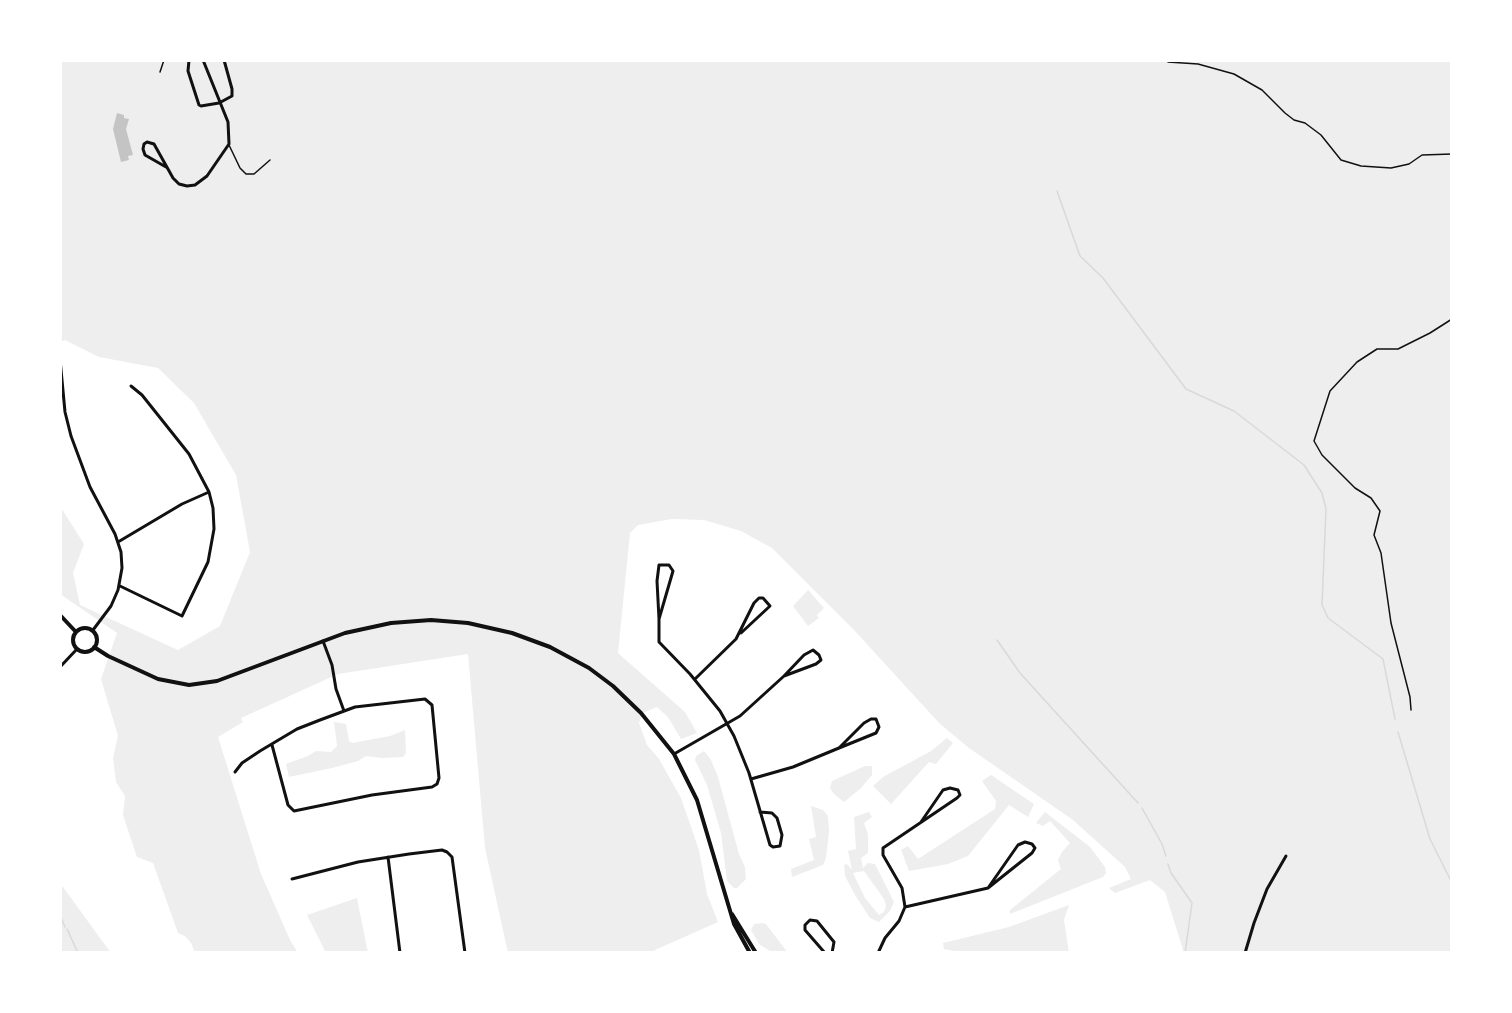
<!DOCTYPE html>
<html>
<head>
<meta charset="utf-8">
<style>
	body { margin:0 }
	#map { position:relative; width:1512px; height:1013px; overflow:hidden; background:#fff; font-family:"Alegreya Sans",sans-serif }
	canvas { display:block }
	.frame { position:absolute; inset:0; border:62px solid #fff; pointer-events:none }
</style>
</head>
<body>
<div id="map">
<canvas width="1512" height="1013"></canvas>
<div class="frame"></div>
</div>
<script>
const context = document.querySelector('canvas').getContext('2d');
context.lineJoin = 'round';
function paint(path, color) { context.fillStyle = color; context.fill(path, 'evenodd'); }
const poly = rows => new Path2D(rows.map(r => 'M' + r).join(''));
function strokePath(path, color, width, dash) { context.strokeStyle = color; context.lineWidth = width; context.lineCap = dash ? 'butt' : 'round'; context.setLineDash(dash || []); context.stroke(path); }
paint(poly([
	[60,60,1452,60,1452,953,1179,953,1183,950,1165,892,1150,880,1115,893,1109,888,1131,879,1125,867,1073,820,969,748,940,724,854,630,772,548,741,531,704,520,672,519,638,525,630,533,618,653,685,712,697,733,681,739,668,717,657,707,643,713,639,723,647,745,659,759,681,798,699,850,707,894,718,922,655,950,653,953,508,953,485,848,468,654,338,674,241,718,243,722,218,737,261,874,290,940,298,953,195,953,191,943,185,936,178,933,153,863,137,857,123,815,125,796,116,782,113,758,118,736,101,679,117,633,60,594,60,506,84,544,73,573,80,605,178,650,220,626,250,552,236,475,194,403,158,368,99,357,65,340,60,342],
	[808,590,824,608,817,615,819,618,808,626,793,606],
	[334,722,346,724,349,741,352,743,390,736,405,730,406,753,403,757,382,758,366,756,358,761,332,768,289,777,286,764,308,756,316,751,331,752,337,746],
	[947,738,953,743,936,764,929,762,891,804,873,786,883,777,931,751],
	[704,751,711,760,718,777,739,854,745,867,746,879,737,888,734,888,727,881,721,833,707,785,695,760,696,756],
	[865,766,872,766,872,775,861,788,844,802,834,794,830,788,832,781],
	[991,775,1034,804,1028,817,1009,805,968,856,948,864,909,871,901,850,908,846,918,859,995,809,996,801,982,781],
	[811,806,823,810,828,816,829,831,826,858,823,865,792,877,791,869,814,860,809,839,816,837],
	[869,812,872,817,864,823,868,834,868,853,861,858,863,868,868,863,875,864,894,902,890,911,879,922,870,918,855,895,845,876,844,865,847,864,852,870,848,851,856,849,854,817],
	[864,871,884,899,886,906,884,912,879,915,865,898,853,873],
	[1045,812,1090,847,1105,867,1106,873,1103,877,1010,914,1010,910,1061,869,1058,860,1062,852,1070,843,1050,821,1043,826,1036,823],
	[60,885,63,887,111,953,60,953],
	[357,898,368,953,326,953,307,915],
	[1069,905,1064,920,1069,953,964,953,944,949,943,943,1009,927],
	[762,923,766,924,788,953,773,953,759,944,751,930,754,924]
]), '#eee');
strokePath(poly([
	[1057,191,1080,256,1103,278,1186,389,1234,411,1304,465,1322,493,1326,509,1322,605,1328,618,1383,659,1395,719],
	[997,640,1020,673,1138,803],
	[1398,732,1430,839,1452,883],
	[1142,808,1162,844,1166,856],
	[1168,864,1171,873,1192,903,1185,953],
	[60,915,65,927],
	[67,929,78,953]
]), '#d9d9d9', 1.5);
paint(poly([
	[117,113,124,115,124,118,129,119,126,129,133,155,128,156,129,160,121,162,113,129]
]), '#c4c4c4');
strokePath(poly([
	[1168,60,1168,62,1198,64,1234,74,1262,90,1285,113,1294,120,1305,123,1321,135,1341,160,1361,166,1391,168,1409,164,1422,155,1452,154],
	[160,72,164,60],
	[1411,710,1410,697,1391,623,1381,553,1374,535,1380,511,1371,498,1355,488,1322,455,1314,441,1330,391,1357,362,1377,349,1398,349,1430,333,1452,319]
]), '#111', 1.5);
strokePath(poly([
	[229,145,240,168,246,174,254,174,270,160]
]), '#111', 1.5);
strokePath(poly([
	[189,60,188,71,199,105,201,106,219,103,232,96,232,89,224,60],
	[166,167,145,155,143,149,144,144,147,142,154,144,173,178,179,184,187,186,195,185,207,176,229,144,228,122,203,60],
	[60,359,65,412,71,436,90,487,115,534,121,552,122,568,118,590,111,606,93,630],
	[118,542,182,504,209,492],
	[120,586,182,616,208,562,214,529,213,508,209,492,189,454,142,395,131,386],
	[659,619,657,581,659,565,669,565,673,571,659,619,659,642,690,674,720,711,734,736,749,773,770,845,773,847,780,846,782,835,777,818,772,813,760,812],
	[323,641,332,665,336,689,344,711],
	[60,667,77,649],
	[695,679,736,639,754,603,759,598,763,598,770,606,741,633],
	[674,754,740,716,784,676,816,664,821,660,819,655,813,650,804,655,784,676],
	[235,772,242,763,260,751,297,729,320,720,355,707,425,699,432,705,439,778,437,784,432,787,372,795,294,811,288,805,272,745],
	[751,779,793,767,839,748,864,723,871,719,876,719,879,727,876,733,839,748],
	[388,857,400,953],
	[292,879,358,862,409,854,442,850,447,852,452,857,465,953],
	[905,907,988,888,1018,845,1025,842,1032,844,1035,848,1032,853,988,888],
	[825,953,805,930,805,925,810,920,817,921,834,942,832,953],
	[878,953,885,938,899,921,905,907,902,888,883,855,883,848,957,798,960,795,958,790,950,788,943,790,921,822],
	[1245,953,1254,923,1267,889,1286,856]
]), '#111', 3);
strokePath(poly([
	[60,615,76,632],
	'73 640a12 12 0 1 1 24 0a12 12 0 1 1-24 0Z',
	[94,647,108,656,158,679,189,685,217,681,345,633,391,623,431,620,468,623,512,633,550,647,589,668,613,686,641,713,674,754,697,800,734,924,750,953],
	[732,914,756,953]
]), '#111', 4);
</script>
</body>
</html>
